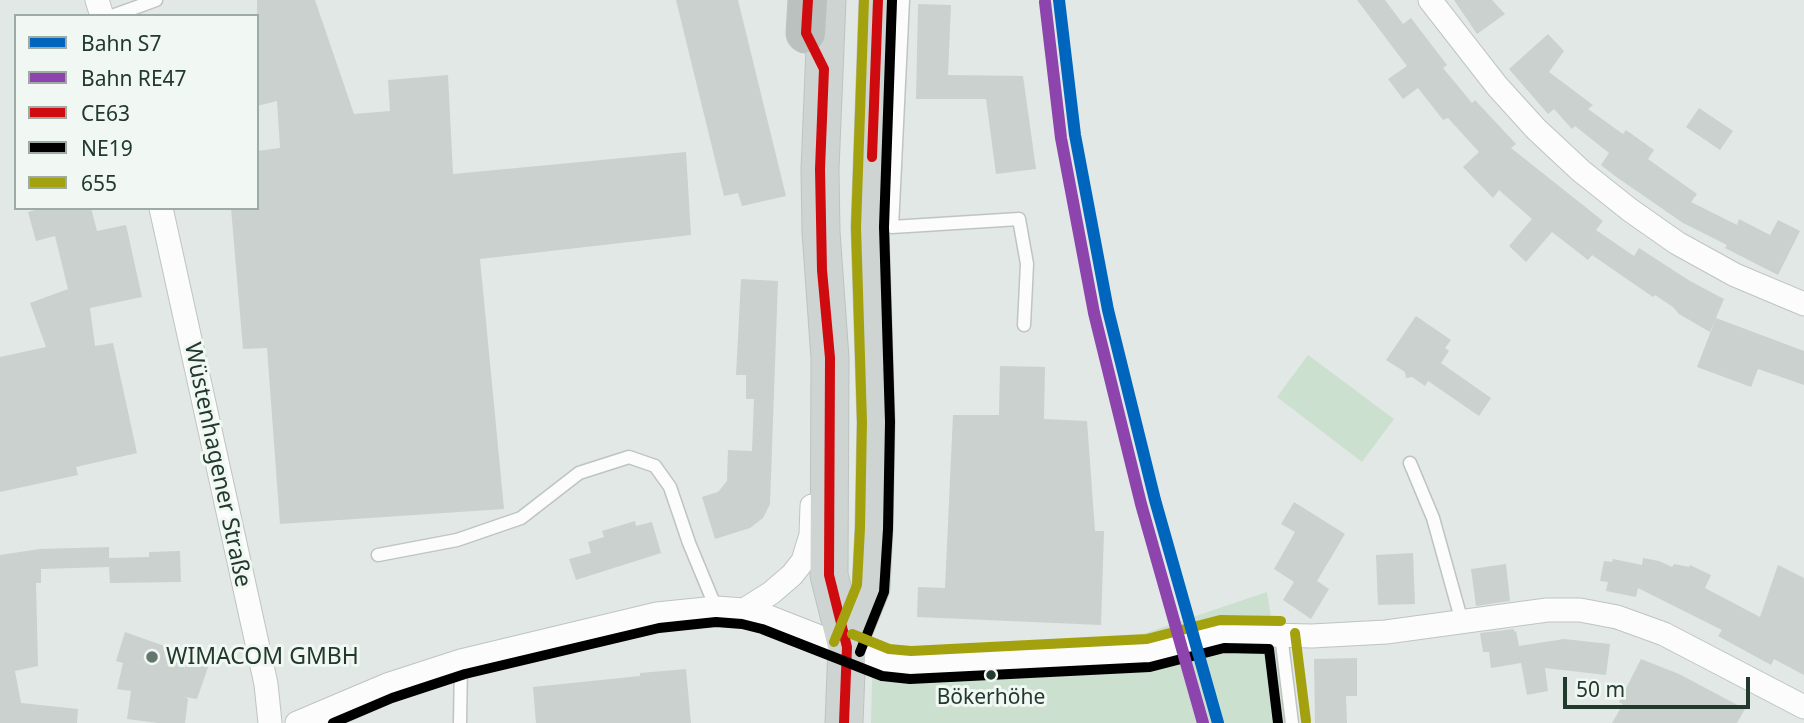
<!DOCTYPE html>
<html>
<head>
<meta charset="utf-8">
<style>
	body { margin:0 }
	#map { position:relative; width:1804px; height:723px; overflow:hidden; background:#e2e8e5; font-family:"Noto Sans",sans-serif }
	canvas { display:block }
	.legend { position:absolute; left:14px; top:14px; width:245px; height:196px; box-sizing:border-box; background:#f1f7f2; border:2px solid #9eaba4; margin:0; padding:9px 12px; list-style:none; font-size:21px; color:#22392e }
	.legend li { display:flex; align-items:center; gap:14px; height:35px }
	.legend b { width:35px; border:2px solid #9eaba4 }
	.scale { position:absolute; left:1563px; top:677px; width:187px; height:32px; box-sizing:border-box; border:4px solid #22392e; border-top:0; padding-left:9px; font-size:21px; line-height:24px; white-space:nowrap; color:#22392e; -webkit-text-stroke:5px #f1f7f2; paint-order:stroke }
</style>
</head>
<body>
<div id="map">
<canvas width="1804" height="723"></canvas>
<ul class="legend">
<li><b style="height:9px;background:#0065bd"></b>Bahn S7</li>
<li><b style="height:9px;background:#8e44ad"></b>Bahn RE47</li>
<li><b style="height:9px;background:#d00b10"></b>CE63</li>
<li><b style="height:9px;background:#000"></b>NE19</li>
<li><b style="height:9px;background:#a4a10e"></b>655</li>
</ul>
<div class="scale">50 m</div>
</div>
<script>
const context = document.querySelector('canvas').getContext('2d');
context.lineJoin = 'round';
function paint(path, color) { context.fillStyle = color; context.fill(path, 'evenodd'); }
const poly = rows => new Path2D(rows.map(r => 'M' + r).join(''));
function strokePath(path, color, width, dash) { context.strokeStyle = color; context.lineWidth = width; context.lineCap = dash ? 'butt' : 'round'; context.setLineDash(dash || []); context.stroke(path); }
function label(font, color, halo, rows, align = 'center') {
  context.font = font + ' "Noto Sans",sans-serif'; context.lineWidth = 6; context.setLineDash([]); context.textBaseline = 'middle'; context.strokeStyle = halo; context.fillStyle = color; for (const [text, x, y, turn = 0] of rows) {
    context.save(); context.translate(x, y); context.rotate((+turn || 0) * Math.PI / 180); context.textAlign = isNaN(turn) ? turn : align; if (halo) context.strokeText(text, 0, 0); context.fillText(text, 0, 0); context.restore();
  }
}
paint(poly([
	[1308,355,1394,419,1362,462,1277,397],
	[1267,592,1288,723,871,723,873,648,1131,638]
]), '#cce0cf');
paint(poly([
	[257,0,315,0,354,114,390,111,388,80,448,75,453,174,686,152,691,235,480,259,504,509,280,524,267,348,243,349,231,208,257,208,257,151,280,148,277,101,257,106],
	[676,0,738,0,786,196,742,206,738,193,724,196],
	[1357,0,1385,0,1403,24,1411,18,1447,65,1443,68,1472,103,1475,100,1516,144,1511,148,1603,221,1596,230,1634,256,1639,248,1690,281,1724,299,1710,332,1679,314,1673,307,1655,295,1653,297,1592,255,1588,260,1552,232,1526,262,1509,246,1532,219,1499,190,1493,198,1463,167,1479,152,1448,118,1443,120,1418,88,1403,99,1388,79,1407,66],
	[1454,0,1492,0,1505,14,1477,34],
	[918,4,951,5,948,75,1023,76,1036,169,996,174,986,99,916,99],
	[1548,34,1564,51,1549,72,1593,105,1588,109,1623,134,1626,130,1654,150,1648,159,1697,194,1691,202,1737,225,1739,219,1770,235,1778,220,1800,231,1778,275,1725,248,1727,245,1683,223,1615,176,1601,165,1609,153,1575,126,1572,129,1554,109,1548,114,1509,69],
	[1699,108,1733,131,1720,150,1686,127],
	[42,208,91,208,97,231,126,225,142,297,90,308,95,346,113,343,137,453,76,467,78,475,0,492,0,357,46,347,30,303,68,289,55,236,36,241,28,212],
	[741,279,778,281,770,504,763,518,750,528,715,539,702,497,718,492,727,481,728,450,752,451,754,399,746,399,746,375,736,375],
	[1416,316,1451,340,1445,348,1449,351,1441,363,1491,398,1479,416,1428,381,1425,386,1412,377,1406,378,1405,372,1386,360],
	[1716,318,1804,351,1804,385,1758,369,1751,387,1697,367],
	[1000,366,1045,367,1044,419,1087,421,1095,531,1104,531,1101,625,917,617,918,587,945,588,953,415,999,415],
	[1294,502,1345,534,1317,581,1329,589,1311,619,1283,600,1294,582,1274,569,1295,532,1281,524],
	[635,521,636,526,652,522,661,553,576,580,569,559,591,553,588,542,604,537,602,531],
	[109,547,109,558,149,557,149,552,180,551,181,582,110,583,109,567,41,569,41,583,36,583,38,666,15,671,21,703,78,709,77,723,0,723,0,555,40,549],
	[1413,553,1415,604,1378,605,1376,555],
	[1643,558,1659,561,1672,567,1674,564,1689,567,1690,565,1711,575,1705,588,1760,617,1778,565,1804,578,1804,675,1774,659,1771,665,1718,636,1722,630,1638,588,1636,597,1606,591,1608,582,1600,581,1604,561,1612,562,1613,559,1642,565],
	[1506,564,1510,601,1476,606,1471,569],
	[1514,629,1514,632,1516,631,1519,646,1564,639,1610,644,1606,675,1545,668,1548,691,1527,695,1521,663,1491,668,1489,652,1483,652,1480,633],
	[125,632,184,653,184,669,189,655,205,660,208,667,197,699,185,697,188,699,185,723,158,723,127,719,131,691,117,689,123,663,116,661],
	[1357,658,1357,696,1346,696,1347,723,1315,723,1314,659],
	[1641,659,1679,674,1745,709,1737,723,1612,723,1623,704,1619,702],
	[686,669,691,723,536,723,533,687,640,676,640,673]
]), '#cbd1ce');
const lane = poly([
	[903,0,892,227,1019,219,1027,264,1024,325],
	[112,16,156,0],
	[1410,463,1433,518,1462,622],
	[378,555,457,540,521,518,579,473,629,457,655,466,670,487,689,543,716,608],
	[1281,635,1292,723],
	[460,723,461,661]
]);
const street = poly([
	[97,0,102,16],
	[1430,0,1497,86,1536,129,1581,171,1630,210,1677,243,1735,275,1804,304],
	[161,208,266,684,270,723],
	[744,610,771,593,792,575,803,561,811,535,812,506],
	[297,723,387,685,461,661,657,614,716,608,744,610,766,616,886,663,911,665,1149,653,1222,634,1312,636,1386,632,1547,610,1580,610,1617,617,1664,634,1804,707]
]);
const primary = poly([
	[827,0,820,169,821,232,830,358,829,575,847,647,844,723],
	[847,647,871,588,874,528,876,422,870,227,878,0]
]);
const highway = poly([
	[806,33,808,0]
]);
strokePath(lane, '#bfc4c2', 15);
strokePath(street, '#bfc4c2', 25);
strokePath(primary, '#bcc4c0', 39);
strokePath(highway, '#bcc4c0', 41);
strokePath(lane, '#fbfcfb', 12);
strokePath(street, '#fbfcfb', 23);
strokePath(primary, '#ced4d1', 37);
strokePath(highway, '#bac1be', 38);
strokePath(poly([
	[808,0,806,33,824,69,820,169,822,270,830,358,829,575,847,647,844,723],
	[872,157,878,0]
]), '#d00b10', 10);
strokePath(poly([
	[860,652,884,592,888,529,890,422,884,227,892,0],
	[333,723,392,698,465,674,659,628,716,622,742,624,762,629,882,676,910,679,1150,667,1224,648,1269,649,1278,723]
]), '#000', 10);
strokePath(poly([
	[1295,633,1306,721],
	[852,634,889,649,911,651,1147,639,1220,620,1281,621],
	[834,642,857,585,860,528,862,422,856,227,864,0]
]), '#a4a10e', 10);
strokePath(poly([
	[1059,0,1075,135,1108,310,1155,500,1218,723]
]), '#0065bd', 12);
strokePath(poly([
	[1045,2,1061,138,1094,313,1141,504,1203,723]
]), '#8e44ad', 12);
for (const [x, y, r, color] of [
	[152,657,7,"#65766e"],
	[991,675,6,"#22392e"]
]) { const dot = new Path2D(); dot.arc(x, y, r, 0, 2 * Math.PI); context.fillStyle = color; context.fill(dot); strokePath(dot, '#f1f7f2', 2.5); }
label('21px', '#22392e', '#f1f7f2', [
	["Bökerhöhe",991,698]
]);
label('23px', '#22392e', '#f1f7f2', [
	["Wüstenhagener Straße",217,465,78]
]);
label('23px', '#22392e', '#f1f7f2', [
	["WIMACOM GMBH",166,657]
], 'left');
</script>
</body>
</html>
